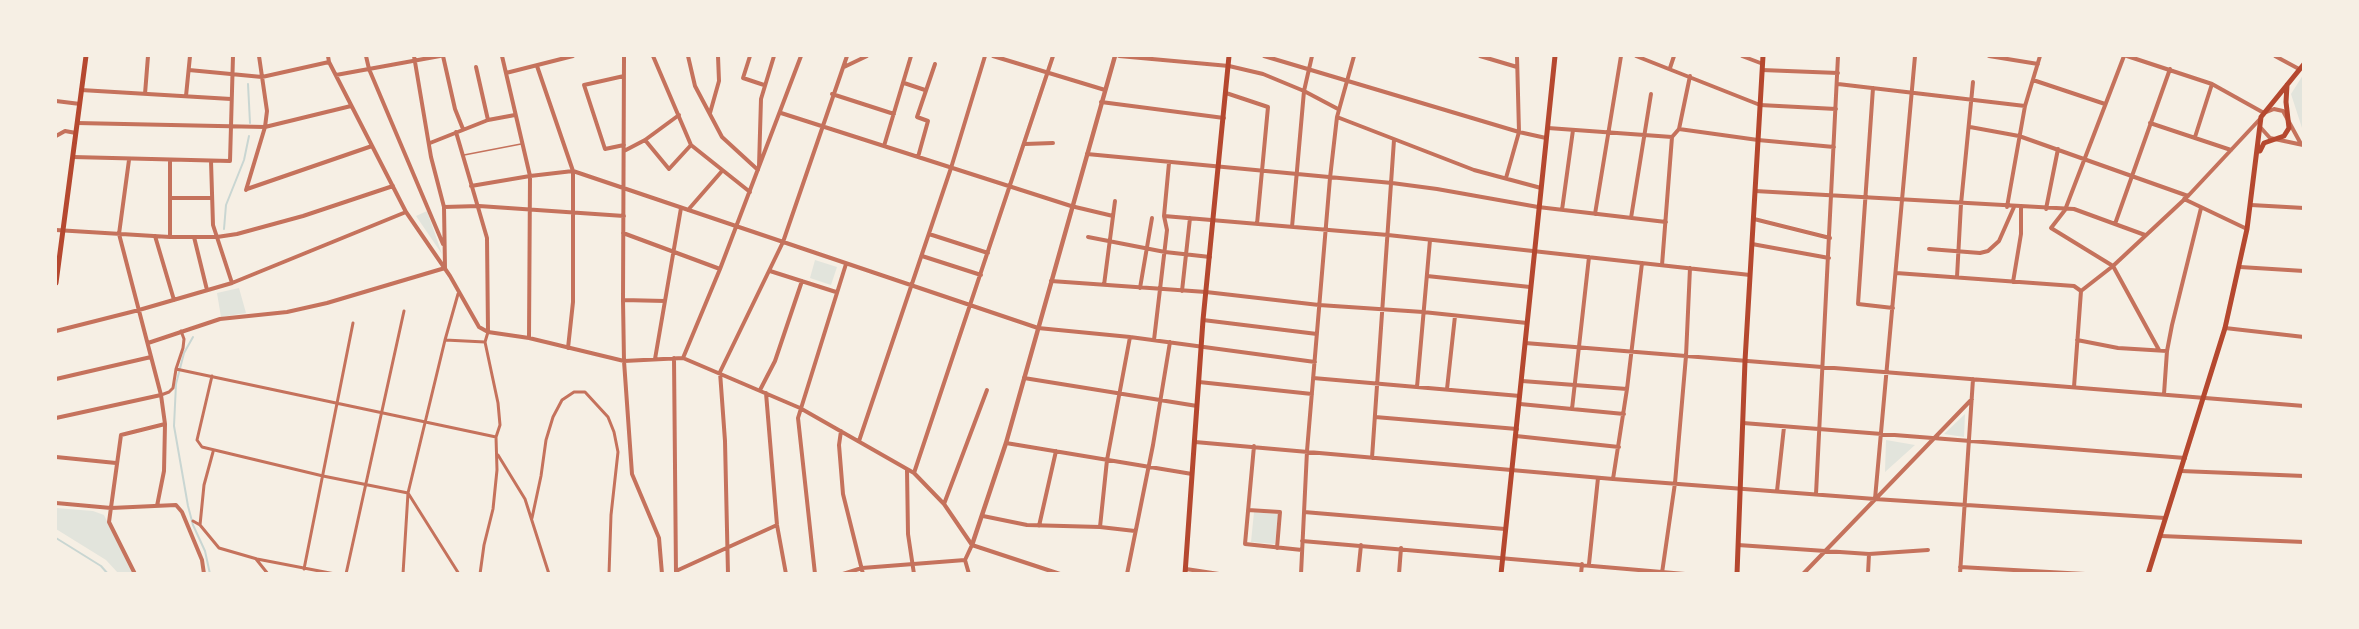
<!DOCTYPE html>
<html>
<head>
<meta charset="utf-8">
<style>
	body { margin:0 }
	#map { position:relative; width:2359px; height:629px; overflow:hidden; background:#f6efe4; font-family:"Fira Sans",sans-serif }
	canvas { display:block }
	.frame { position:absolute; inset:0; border:57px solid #f6efe4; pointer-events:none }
</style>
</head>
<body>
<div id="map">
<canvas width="2359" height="629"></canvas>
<div class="frame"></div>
</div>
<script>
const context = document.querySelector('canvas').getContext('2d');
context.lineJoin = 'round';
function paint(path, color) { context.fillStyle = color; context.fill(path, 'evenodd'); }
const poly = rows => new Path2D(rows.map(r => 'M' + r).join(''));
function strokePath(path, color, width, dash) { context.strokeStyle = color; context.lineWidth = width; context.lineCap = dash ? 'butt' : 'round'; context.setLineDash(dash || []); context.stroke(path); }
paint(poly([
	[2303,75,2303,131,2291,94],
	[427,211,442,254,416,216],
	[815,260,837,267,831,285,810,278],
	[239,288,246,313,221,317,217,293],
	[1965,414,1964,437,1944,434],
	[1886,440,1915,445,1885,472],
	[56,508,93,511,104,515,132,573,118,573,106,560,56,529],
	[1254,512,1278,514,1275,544,1251,542]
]), '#e2e4dc');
strokePath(poly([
	[248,84,250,123],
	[224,229,226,205,244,160,249,136],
	[193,337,184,353,176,384,174,426,188,506,193,525,205,551,210,574],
	[56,538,101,566,108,574]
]), '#c9d6d2', 2);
strokePath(poly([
	[464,155,521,144]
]), '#c5725c', 1.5);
strokePath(poly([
	[181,331,184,339,183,348,176,369,496,437],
	[445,340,485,342],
	[212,376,197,440,202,447,323,476,408,493,459,574],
	[161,395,169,392,173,388,176,369],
	[498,455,525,499,549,574],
	[532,518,541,476,546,440,553,417,562,400,574,392,585,392,608,417,614,432,618,452,611,515,609,574],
	[193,521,200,525,219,548,257,559,335,574],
	[200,525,204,485,213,452],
	[256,559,268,574],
	[304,569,353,323],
	[346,574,404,311],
	[403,574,408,493,445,340,458,294],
	[480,574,484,545,493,509,497,470,496,437,500,425,498,403,485,342,488,332]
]), '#c5725c', 3);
strokePath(poly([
	[328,56,329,62,406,212,450,276,479,327,488,332,529,338,624,361,683,358,800,408,914,473,944,504,972,545],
	[366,56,369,69,443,244],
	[443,56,455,109,463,129],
	[502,56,530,176,529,338],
	[624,56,623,300,624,361,632,474,659,538,662,574],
	[653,56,691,145,750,192],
	[688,56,695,86,722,137,758,170],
	[750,56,743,78,764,85],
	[993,56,1105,90],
	[1119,56,1229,66,1263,74,1304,91,1338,109],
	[1264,56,1519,132,1546,138],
	[1480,56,1517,67],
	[1636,56,1760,105,1836,109],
	[1742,56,1763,64],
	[1989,56,2038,64],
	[2124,56,2065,210,2051,228,2113,266,2159,350],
	[2127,56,2212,84,2264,113,2274,109,2283,111,2301,144],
	[2275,56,2299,69],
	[537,66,573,171,573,302,568,348],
	[476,67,488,120],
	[844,67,867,56],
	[1670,68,1674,56],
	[189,70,262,77,329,62],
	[1762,70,1838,73],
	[506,73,573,56],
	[336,75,440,56],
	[624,76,584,85,605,149,624,145],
	[2033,80,2105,104],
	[904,83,925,90],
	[1838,84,2025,106],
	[1873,88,1858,304,1893,308],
	[81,90,231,99],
	[1226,93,1268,107,1257,224],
	[145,94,148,56],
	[832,94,894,114],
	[186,96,190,56],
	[56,101,80,104],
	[1101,102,1224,118],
	[710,113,719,81,718,56],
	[781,113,1071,206,1113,216],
	[1337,117,1474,170,1541,188],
	[77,123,265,127,351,106],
	[2150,123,2231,150],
	[1970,127,2019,136,2188,196],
	[1548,128,1672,137,1679,129,1758,140,1834,147],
	[2261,128,2270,138,2303,145],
	[1679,129,1690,76],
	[456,132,487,238,488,332],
	[56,136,65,131,76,133],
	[2195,137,2212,84],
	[645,140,669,169,691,145],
	[430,143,488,120,515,115],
	[1025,144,1053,143],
	[884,146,911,56],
	[624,151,645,140,679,115],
	[1087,154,1392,183,1437,189,1538,207,1666,222],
	[73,157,230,161,233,56],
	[918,157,928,121,917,117,935,64],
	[129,160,119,234,161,395,165,424,164,471,157,506],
	[170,161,170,237],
	[211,161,213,225,232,283],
	[759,166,761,99,774,56],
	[1506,178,1519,132,1517,56],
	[471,186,530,176,573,171,1038,328,1130,337,1315,362],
	[247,189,372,146],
	[246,190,265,127,267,111,259,56],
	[1755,191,2074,209,2145,235],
	[170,198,212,198],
	[2184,199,2247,229],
	[2251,205,2304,208],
	[444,207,479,206,624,216],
	[2007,207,2025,106,2040,56],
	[2046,209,2058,149],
	[688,210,722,171],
	[1562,210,1573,130],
	[1595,214,1621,56],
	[1164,216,1388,235,1750,275],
	[1631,218,1651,94],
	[1754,219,1830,238],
	[2115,224,2170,69],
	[1292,227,1304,91,1312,56],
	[56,230,170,237,217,237,237,234,303,216,393,186],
	[623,233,720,269],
	[929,234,988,253],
	[155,236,174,300],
	[194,237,207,290],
	[1088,237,1165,252,1210,257],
	[1752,244,1829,258],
	[1929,249,1980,253,1988,251,1999,241,2014,207],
	[922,256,981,275],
	[1662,265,1672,137],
	[2240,267,2304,271],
	[770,271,836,292],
	[1896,273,2074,286,2081,291],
	[1427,276,1530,287],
	[1957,277,1961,204,1973,82],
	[1051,281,1206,292,1319,305,1423,312,1527,323],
	[2013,282,2021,234,2021,208],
	[1104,285,1115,201],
	[1140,288,1152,218],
	[1182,291,1190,218],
	[623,300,665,301],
	[1203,320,1317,334],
	[2225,328,2304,337],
	[56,331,139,310,232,283,406,212],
	[1154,340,1167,230,1164,216,1169,163],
	[2077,340,2118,348,2167,351],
	[148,343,220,319,287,312,327,303,445,268,444,207,431,157,414,56],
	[1525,343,2304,406],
	[674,358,676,574],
	[683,358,720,269,801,56],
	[655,359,681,208],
	[1024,378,1197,406],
	[1313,378,1520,396],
	[56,379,151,357],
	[1522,381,1627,389],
	[1199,382,1312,394],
	[1417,387,1430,240],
	[2074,387,2081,291,2113,266,2188,196,2260,119],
	[1447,389,1455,316],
	[760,390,775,361,802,281],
	[766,393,777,525,786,574],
	[2164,394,2167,351,2172,325,2201,208],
	[1520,404,1624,414],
	[1572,409,1589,257],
	[1375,417,1517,429],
	[56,418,161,395],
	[1743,423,2185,458],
	[841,431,839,445,843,494,863,574],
	[1516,436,1619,447],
	[859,441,951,168,985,56],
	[1195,442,1613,479,1875,499,2165,518],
	[1006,443,1192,474],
	[1254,446,1245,544,1302,550],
	[56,457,116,463],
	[1372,458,1394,140],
	[907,470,908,534,914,574],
	[2181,471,2304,476],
	[914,473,1053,56],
	[1613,479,1627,389,1642,263],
	[1777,491,1784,427],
	[1816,494,1838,56],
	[1875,499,1915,56],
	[56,503,111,508,176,505,182,512,202,560,204,574],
	[944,504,987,390],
	[1248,510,1280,512,1277,548],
	[1304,512,1505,529],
	[983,516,1027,525,1100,527,1135,531],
	[1039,526,1056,451],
	[1100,527,1107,460,1130,337],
	[2161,536,2304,542],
	[1302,541,1685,574],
	[972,545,1060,574],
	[1738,545,1869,554,1928,550],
	[1589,564,1598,478],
	[1960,567,2085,574],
	[1186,569,1219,574],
	[676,571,777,525],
	[1662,573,1675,483,1686,356,1690,268],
	[135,574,109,522,121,435,165,424],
	[728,574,725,441,720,372,783,242,847,56],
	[815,574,798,418,846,264],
	[843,574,862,568,965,560],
	[969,574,965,560,972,545],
	[1127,574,1153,445,1170,342],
	[1301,574,1307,451,1330,178,1337,117,1354,56],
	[1358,574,1361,545],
	[1399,574,1401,548],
	[1581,574,1582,564],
	[1803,574,1972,399],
	[1868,574,1869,554],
	[1960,574,1973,379]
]), '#c5725c', 4);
strokePath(poly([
	[972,545,1006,443,1115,56]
]), '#c5725c', 4.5);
strokePath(poly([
	[2260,151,2264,143,2284,136,2289,128,2286,102,2287,85],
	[56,283,86,56],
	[1185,574,1203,320,1229,56],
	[1501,574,1555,56],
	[1737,574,1745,361,1763,56],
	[2148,574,2225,328,2247,229,2261,117,2304,64]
]), '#b5482f', 5);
</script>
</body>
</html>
